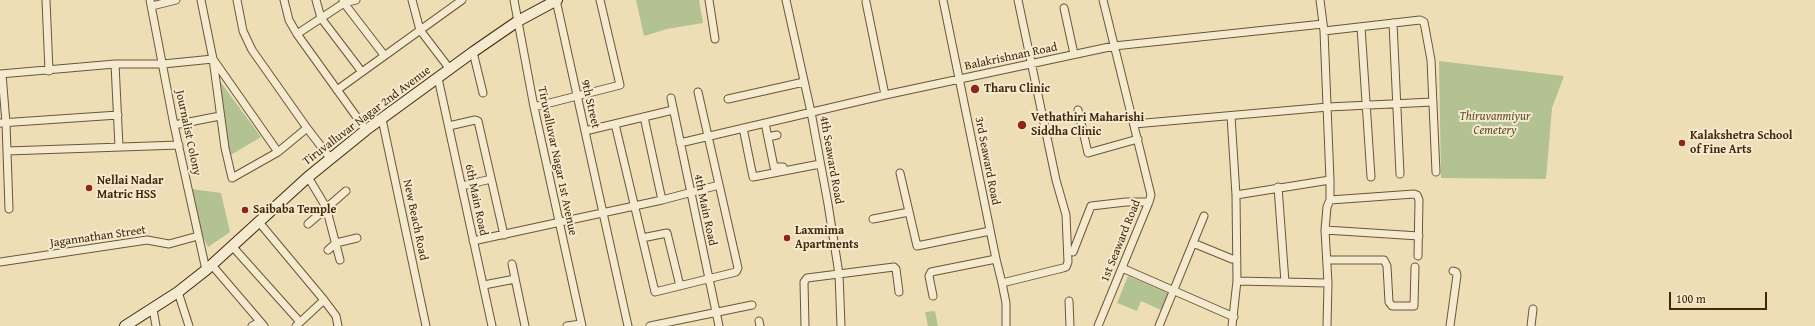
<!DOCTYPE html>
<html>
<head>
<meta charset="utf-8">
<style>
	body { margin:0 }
	#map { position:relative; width:1815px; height:326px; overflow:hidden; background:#eedeb6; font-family:"Gentium Book Plus",serif }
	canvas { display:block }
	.scale { position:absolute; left:1669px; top:292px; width:98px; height:18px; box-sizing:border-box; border:2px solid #422708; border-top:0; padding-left:5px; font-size:12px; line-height:14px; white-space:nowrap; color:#422708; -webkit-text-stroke:3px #f4ead0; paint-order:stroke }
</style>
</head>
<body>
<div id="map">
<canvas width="1815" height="326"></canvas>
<div class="scale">100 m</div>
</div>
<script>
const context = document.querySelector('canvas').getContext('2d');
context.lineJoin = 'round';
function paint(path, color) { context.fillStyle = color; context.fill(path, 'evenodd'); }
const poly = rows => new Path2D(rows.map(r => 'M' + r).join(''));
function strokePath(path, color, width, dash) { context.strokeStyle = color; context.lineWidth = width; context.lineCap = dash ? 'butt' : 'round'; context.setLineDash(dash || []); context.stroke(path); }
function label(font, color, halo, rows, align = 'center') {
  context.font = font + ' "Gentium Book Plus",serif'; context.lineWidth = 4; context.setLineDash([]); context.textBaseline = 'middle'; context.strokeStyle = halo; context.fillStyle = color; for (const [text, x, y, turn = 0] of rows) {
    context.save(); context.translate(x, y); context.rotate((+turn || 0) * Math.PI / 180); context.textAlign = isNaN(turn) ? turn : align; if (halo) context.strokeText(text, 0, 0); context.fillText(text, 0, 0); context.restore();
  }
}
paint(poly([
	[636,0,699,0,703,23,667,29,644,36],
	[1439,61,1564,76,1552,108,1546,179,1441,178],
	[216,76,261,137,229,156],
	[192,189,221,193,230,232,208,247,200,231],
	[1128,276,1168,293,1161,310,1141,301,1137,311,1117,303],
	[935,311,938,326,928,326,925,312]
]), '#b3c292');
const street = poly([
	[46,0,49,71],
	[150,0,174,125,206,270],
	[201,0,213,59,225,148,232,178,278,152,307,128],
	[237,0,243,31,252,50,307,128,330,158],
	[284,0,289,20,297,34,366,130],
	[316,0,321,18,362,72],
	[343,0,344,3,384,55],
	[412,0,420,30,449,68],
	[514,0,534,107,582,326],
	[556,0,628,326],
	[709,0,715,39],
	[786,0,811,112,828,204,839,274,841,326],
	[943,0,996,259,1002,283,1006,303,1006,326],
	[1320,0,1324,31,1330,180,1330,200,1327,207,1325,230,1328,283,1327,326],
	[866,2,885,95],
	[152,6,176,0],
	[1064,8,1074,54],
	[1393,23,1400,174],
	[1361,27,1371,177],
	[1324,31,1420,20,1424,22,1431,60,1436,172],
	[297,34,344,3,356,0],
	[473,52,483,93],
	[115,64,119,147],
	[0,74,115,64,163,64,213,59,278,152],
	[2,74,6,123,9,209],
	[438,78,492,326],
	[337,90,462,0],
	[671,98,719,326],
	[728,99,804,82],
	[534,107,620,85,600,0],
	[1078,110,1088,153,1138,139],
	[1231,116,1236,195,1237,281,1232,326],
	[644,117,662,200],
	[382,119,426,326],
	[0,123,118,115],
	[765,123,774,167,783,167],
	[615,124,655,292,736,272,738,268,698,92],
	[1134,124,1328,107,1433,102],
	[174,125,220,116],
	[449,126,475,120,478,121,504,235],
	[743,128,753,177,820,164],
	[585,131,673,110],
	[768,137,777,135],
	[680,143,885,95,1114,46,1323,24],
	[7,151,179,145],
	[900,173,917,246,990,231],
	[308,177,326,207,340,260],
	[462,186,491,179],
	[1278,187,1285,282],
	[1236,195,1330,180],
	[1330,200,1414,194,1417,195,1419,200,1418,256],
	[873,219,909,212],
	[258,221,324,300,336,316,338,326],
	[308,224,346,191],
	[1325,230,1419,236],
	[642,238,667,233,680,286],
	[473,241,662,200,719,185],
	[1193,243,1232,259],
	[232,246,300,322],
	[328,250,336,243,357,238],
	[1073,252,1091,206,1126,202,1149,202],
	[1328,260,1384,260,1387,266,1389,302,1392,306,1414,306,1415,267],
	[0,262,147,240,169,244,198,236],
	[211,264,264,326],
	[512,264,525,326],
	[1122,268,1234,317],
	[1237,281,1328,283],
	[1002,283,1063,268,1066,267,1068,262,1066,215,1056,180,1018,0],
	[484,285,515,279],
	[178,292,189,326],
	[933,296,929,276,931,272,996,259],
	[1069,301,1070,326],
	[153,309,156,326],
	[759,321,760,326],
	[252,326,260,322],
	[296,326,324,300],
	[567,326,581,324],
	[650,326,752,305],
	[805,326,804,282,807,278,894,267,896,269,899,292],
	[1098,326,1149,202,1151,195,1103,0],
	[1159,326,1204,216],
	[1450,326,1457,275,1456,272,1453,271],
	[1531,326,1533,309]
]);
const secondary = poly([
	[125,326,178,292,206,270,308,177,366,130,473,52,518,21,557,0]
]);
strokePath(street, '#6d5534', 9);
strokePath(secondary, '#422708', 12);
strokePath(street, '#f4ead0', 7);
strokePath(secondary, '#f4ead0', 10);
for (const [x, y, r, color] of [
	[975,89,5,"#8f2418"],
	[1022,125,5,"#8f2418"],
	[1682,143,4,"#8f2418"],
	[89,188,4,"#8f2418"],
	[245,210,4,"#8f2418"],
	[787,238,4,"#8f2418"]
]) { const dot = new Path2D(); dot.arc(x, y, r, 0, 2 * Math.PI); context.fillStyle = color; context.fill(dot); strokePath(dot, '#f4ead0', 1.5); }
label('12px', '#422708', '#f4ead0', [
	["Balakrishnan Road",1011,57,-12],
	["9th Street",590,104,77],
	["Tiruvalluvar Nagar 2nd Avenue",367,116,-37],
	["Journalist Colony",188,133,78],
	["4th Seaward Road",831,160,80],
	["Tiruvalluvar Nagar 1st Avenue",557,161,78],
	["3rd Seaward Road",987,161,79],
	["6th Main Road",476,200,78],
	["4th Main Road",705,210,78],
	["New Beach Road",415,220,78],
	["Jagannathan Street",98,237,-8],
	["1st Seaward Road",1121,241,-68]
]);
label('bold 12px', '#422708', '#f4ead0', [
	["Tharu Clinic",984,89],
	["Vethathiri Maharishi",1031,118],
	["Siddha Clinic",1031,132],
	["Kalakshetra School",1690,136],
	["of Fine Arts",1690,150],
	["Nellai Nadar",97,181],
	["Matric HSS",97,195],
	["Saibaba Temple",253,210],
	["Laxmima",795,231],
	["Apartments",795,245]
], 'left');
label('italic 12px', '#5e4e2a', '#f4ead0', [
	["Thiruvanmiyur",1495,117],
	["Cemetery",1495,131]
]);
</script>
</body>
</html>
